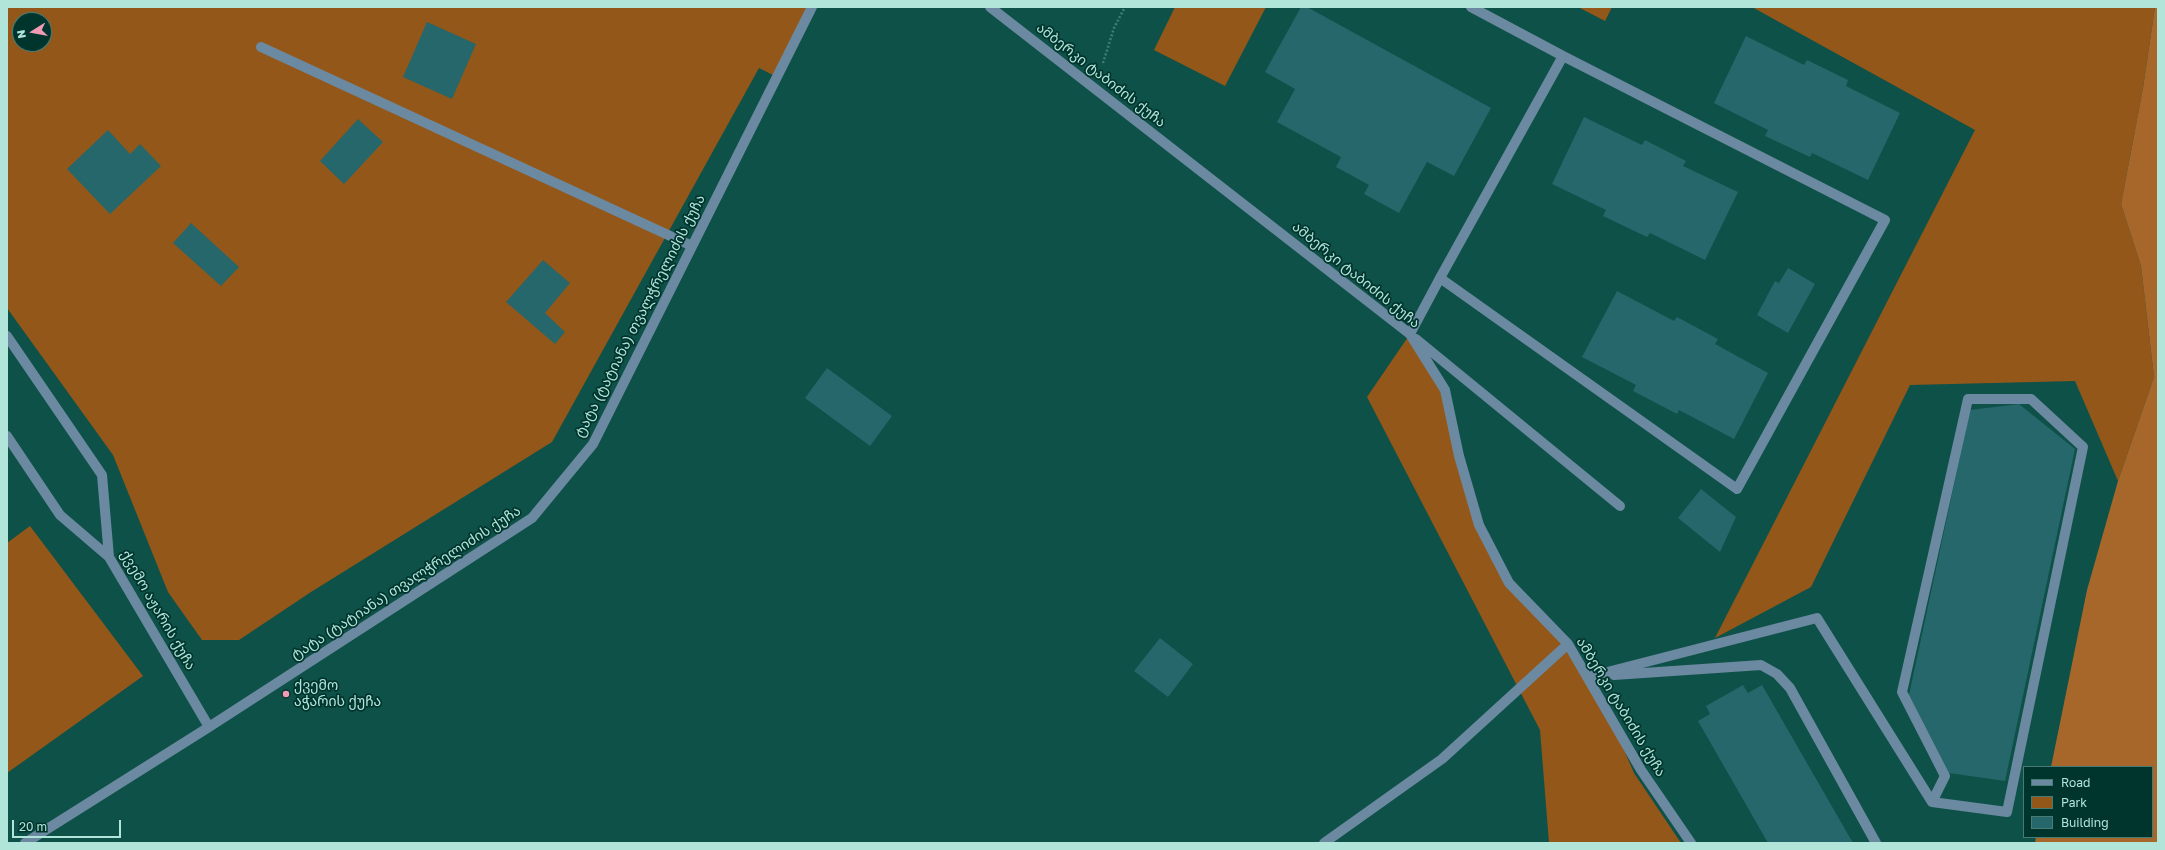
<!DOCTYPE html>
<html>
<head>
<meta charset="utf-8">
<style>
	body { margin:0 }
	#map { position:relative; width:2165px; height:850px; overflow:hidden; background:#0e5148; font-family:"Golos Text",sans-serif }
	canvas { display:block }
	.frame { position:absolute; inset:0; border:8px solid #b1e5da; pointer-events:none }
	.legend { position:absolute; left:2023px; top:766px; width:130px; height:72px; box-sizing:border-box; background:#00352e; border:1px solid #477b73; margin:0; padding:5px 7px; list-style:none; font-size:12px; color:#b1e5da }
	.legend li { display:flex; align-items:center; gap:8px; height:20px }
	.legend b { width:20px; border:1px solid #477b73 }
	.north { position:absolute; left:12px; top:12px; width:40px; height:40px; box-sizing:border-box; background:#00352e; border:1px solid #477b73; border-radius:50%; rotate:259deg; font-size:11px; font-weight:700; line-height:16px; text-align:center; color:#b1e5da }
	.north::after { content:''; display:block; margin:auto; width:14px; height:18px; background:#f19ab3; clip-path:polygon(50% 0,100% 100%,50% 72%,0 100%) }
	.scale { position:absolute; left:12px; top:820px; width:109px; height:18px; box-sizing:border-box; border:2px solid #b1e5da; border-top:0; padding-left:5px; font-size:12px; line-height:14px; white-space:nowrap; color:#b1e5da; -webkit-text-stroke:3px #00352e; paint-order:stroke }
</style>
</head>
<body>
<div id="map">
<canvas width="2165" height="850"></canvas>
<div class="frame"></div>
<ul class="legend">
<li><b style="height:5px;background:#6b89a0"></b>Road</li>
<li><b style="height:11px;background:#935719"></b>Park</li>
<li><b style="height:11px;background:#25676b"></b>Building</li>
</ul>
<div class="north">N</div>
<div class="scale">20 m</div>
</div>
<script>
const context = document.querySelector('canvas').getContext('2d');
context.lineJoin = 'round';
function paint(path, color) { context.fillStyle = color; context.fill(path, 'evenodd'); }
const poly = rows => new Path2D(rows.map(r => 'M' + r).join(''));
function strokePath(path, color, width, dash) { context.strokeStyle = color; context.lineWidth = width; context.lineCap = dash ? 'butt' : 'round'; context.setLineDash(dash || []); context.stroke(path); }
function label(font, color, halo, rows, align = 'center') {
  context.font = font + ' "Golos Text","Noto Sans Georgian",sans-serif'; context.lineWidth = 3.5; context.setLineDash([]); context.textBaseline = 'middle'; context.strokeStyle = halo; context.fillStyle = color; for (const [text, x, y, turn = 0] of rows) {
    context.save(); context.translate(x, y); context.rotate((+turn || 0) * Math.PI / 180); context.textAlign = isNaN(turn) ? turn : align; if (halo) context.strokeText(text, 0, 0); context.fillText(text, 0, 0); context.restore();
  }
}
paint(poly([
	[7,7,812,7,777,77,759,68,552,442,311,592,239,640,202,640,168,592,113,455,7,308],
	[20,20,44,20,44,44,20,44],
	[1175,7,1266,7,1225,86,1154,50],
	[1578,7,1612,7,1605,21],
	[1752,7,2155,7,2143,88,2121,204,2141,266,2154,377,2118,481,2075,381,1910,385,1811,587,1715,638,1975,130],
	[1410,334,1445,390,1479,525,1509,583,1568,644,1605,706,1634,773,1681,843,1549,843,1540,730,1367,397],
	[30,526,143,676,7,773,7,543]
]), '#935719');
paint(poly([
	[2155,7,2158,7,2158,843,2035,843,2036,837,2152,837,2152,767,2051,767,2087,590,2118,481,2154,377,2141,266,2121,204,2143,88]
]), '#a7672a');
paint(poly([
	[1301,7,1307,7,1491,108,1454,176,1427,162,1399,213,1364,194,1369,185,1336,167,1341,157,1277,122,1295,89,1265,72],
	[427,22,476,44,452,99,403,77],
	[1746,36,1804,65,1807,60,1848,80,1846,86,1900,113,1868,180,1812,153,1810,157,1765,136,1768,130,1714,103],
	[1584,117,1642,145,1645,140,1686,161,1683,166,1738,192,1705,260,1650,233,1647,237,1603,216,1606,210,1552,184],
	[358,119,383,142,344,184,320,161],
	[108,130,130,154,140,144,161,166,110,214,67,169],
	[191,223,239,267,221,286,173,243],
	[543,260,570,283,545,313,565,332,555,344,506,302],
	[1788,268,1815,284,1788,333,1757,315,1775,281,1779,283],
	[1617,291,1674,321,1677,317,1718,339,1715,344,1768,373,1734,439,1679,410,1677,414,1633,391,1636,385,1582,357],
	[827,368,892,416,870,446,805,398],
	[2019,404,2075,449,2005,781,1949,773,1909,695,1970,410],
	[1701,489,1736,517,1720,552,1678,518],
	[1160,638,1193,664,1168,697,1134,671],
	[1743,685,1748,693,1762,685,1853,843,1768,843,1698,721,1710,714,1706,706]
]), '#25676b');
strokePath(poly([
	[1103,63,1114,28,1125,7]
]), '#417f76', 2.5, [2, 2]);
strokePath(poly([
	[990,7,1410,334,1445,390,1459,456,1479,525,1509,583,1568,644,1641,770,1691,843],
	[1471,7,1563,56],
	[261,47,692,246],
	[1410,334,1440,278,1563,56,1885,220,1737,489,1440,278],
	[7,336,102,475,109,557,209,727],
	[1416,339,1620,506],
	[1968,399,2031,399,2083,447,2007,812,1932,802,1945,776,1902,692,1968,399],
	[7,436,60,515,109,557],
	[1614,675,1761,665,1777,674,1790,688,1876,843],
	[1588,677,1817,618,1932,802],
	[25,843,209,727,532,518,593,444,812,7],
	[1324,843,1442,759,1568,644]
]), '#6b89a0', 10);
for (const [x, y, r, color] of [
	[286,694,4,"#f19ab3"]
]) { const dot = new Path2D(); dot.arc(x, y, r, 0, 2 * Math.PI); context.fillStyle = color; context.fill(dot); strokePath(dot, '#00352e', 1.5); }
label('14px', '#b1e5da', '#00352e', [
	["ამბერკი ტაბიძის ქუჩა",1101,75,38],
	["ამბერკი ტაბიძის ქუჩა",1356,275,39],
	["ტატა (ტატიანა) თვალჭრელიძის ქუჩა",640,316,-63],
	["ტატა (ტატიანა) თვალჭრელიძის ქუჩა",406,583,-33],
	["ქვემო აჟარის ქუჩა",158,610,60],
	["ამბერკი ტაბიძის ქუჩა",1621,707,59]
]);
label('14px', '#b1e5da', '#00352e', [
	["ქვემო",294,686],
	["აჭარის ქუჩა",294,702]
], 'left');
</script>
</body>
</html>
